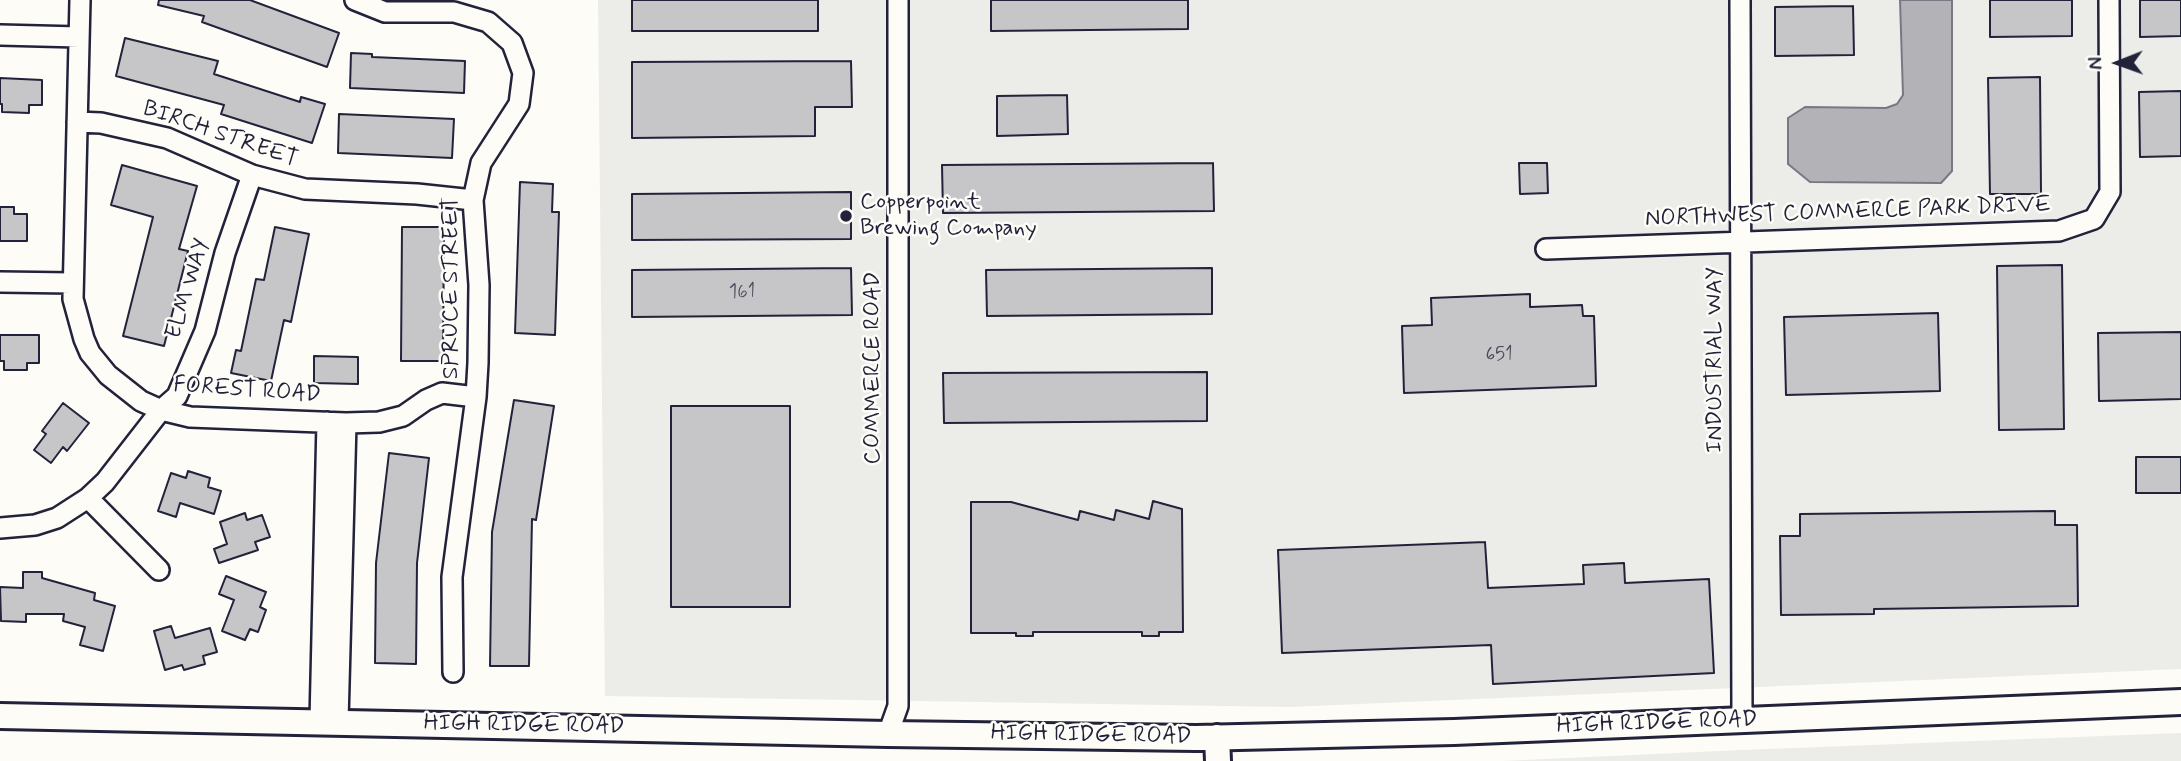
<!DOCTYPE html>
<html>
<head>
<meta charset="utf-8">
<style>
	body { margin:0 }
	#map { position:relative; width:2181px; height:761px; overflow:hidden; background:#fdfcf7; font-family:Mynerve,sans-serif }
	canvas { display:block }
	.north { position:absolute; left:2083px; top:28px; width:70px; height:70px; -webkit-text-stroke:5px #fdfcf7; paint-order:stroke; rotate:269deg; font-size:19px; font-weight:700; line-height:28px; text-align:center; color:#22223b }
	.north::after { content:''; display:block; margin:auto; width:24px; height:32px; background:#22223b; clip-path:polygon(50% 0,100% 100%,50% 72%,0 100%) }
</style>
</head>
<body>
<div id="map">
<canvas width="2181" height="761"></canvas>
<div class="north">N</div>
</div>
<script>
const context = document.querySelector('canvas').getContext('2d');
context.lineJoin = 'round';
function paint(path, color) { context.fillStyle = color; context.fill(path, 'evenodd'); }
const poly = rows => new Path2D(rows.map(r => 'M' + r).join(''));
function strokePath(path, color, width, dash) { context.strokeStyle = color; context.lineWidth = width; context.lineCap = dash ? 'butt' : 'round'; context.setLineDash(dash || []); context.stroke(path); }
function label(font, color, halo, rows, align = 'center') {
  context.font = font + ' Mynerve,sans-serif'; context.lineWidth = 5; context.setLineDash([]); context.textBaseline = 'middle'; context.strokeStyle = halo; context.fillStyle = color; for (const [text, x, y, turn = 0] of rows) {
    context.save(); context.translate(x, y); context.rotate((+turn || 0) * Math.PI / 180); context.textAlign = isNaN(turn) ? turn : align; if (halo) context.strokeText(text, 0, 0); context.fillText(text, 0, 0); context.restore();
  }
}
paint(poly([
	[598,0,2181,0,2181,669,1289,707,605,696],
	[2181,733,2181,761,1502,761,1742,750]
]), '#ecece9');
const water = poly([
	[1900,0,1952,0,1952,171,1941,183,1810,182,1788,164,1788,118,1805,107,1886,108,1897,104,1903,95,1900,0]
]);
paint(water, '#b2b2b7');
strokePath(water, '#787885', 2);
const building = poly([
	[159,0,250,0,339,33,327,67,202,22,204,16,158,5,159,0],
	[632,0,818,0,818,31,632,31,632,0],
	[991,0,1188,0,1188,29,991,31,991,0],
	[1990,0,2072,0,2072,36,1990,37,1990,0],
	[2140,0,2181,0,2181,36,2140,37,2140,0],
	[1853,6,1854,55,1775,56,1775,7,1853,6],
	[125,38,218,61,214,74,300,102,301,97,325,104,312,143,221,114,224,105,116,76,125,38],
	[351,53,372,54,372,57,465,61,464,93,350,88,351,53],
	[851,61,852,107,815,107,815,136,632,138,632,62,851,61],
	[2040,77,2041,194,1990,194,1988,78,2040,77],
	[0,78,42,80,42,105,29,105,29,113,2,112,2,104,0,104,0,78],
	[2181,91,2181,156,2140,157,2139,92,2181,91],
	[1067,95,1068,134,997,136,997,96,1067,95],
	[339,114,454,119,452,158,338,153,339,114],
	[1213,163,1214,211,943,213,942,165,1213,163],
	[1519,163,1547,163,1548,193,1520,194,1519,163],
	[122,165,197,186,179,249,188,251,164,346,123,336,153,217,111,205,122,165],
	[520,182,553,184,552,212,559,212,555,335,515,333,520,182],
	[851,192,851,239,632,240,632,194,851,192],
	[0,207,14,207,14,214,27,214,27,241,0,241,0,207],
	[275,227,309,234,291,322,284,320,271,381,231,373,236,350,241,351,256,279,264,280,275,227],
	[402,227,444,227,443,361,401,361,402,227],
	[2062,265,2064,429,1999,430,1997,266,2062,265],
	[851,268,852,315,632,317,632,270,851,268],
	[1212,268,1212,314,987,316,986,270,1212,268],
	[1530,294,1530,307,1582,305,1583,316,1594,316,1596,386,1404,393,1402,326,1432,325,1431,298,1530,294],
	[1938,313,1940,391,1786,395,1784,317,1938,313],
	[2181,332,2181,399,2099,401,2098,333,2181,332],
	[0,335,39,335,39,363,27,363,27,370,4,370,4,361,0,361,0,335],
	[314,356,358,357,358,384,314,383,314,356],
	[1207,372,1207,421,944,423,943,373,1207,372],
	[514,400,554,406,536,520,532,519,529,666,490,666,492,532,514,400],
	[63,403,89,423,67,451,63,447,51,463,34,450,46,434,42,431,63,403],
	[671,406,790,406,790,607,671,607,671,406],
	[389,453,429,458,417,563,416,664,375,663,376,563,389,453],
	[2136,457,2181,457,2181,493,2136,493,2136,457],
	[188,471,210,478,208,487,221,491,214,514,180,503,176,517,158,511,171,473,186,478,188,471],
	[1153,501,1182,509,1183,632,1159,632,1159,636,1142,636,1142,632,1033,632,1033,636,1016,636,1016,633,971,633,971,502,1011,502,1078,520,1080,511,1114,520,1116,510,1149,519,1153,501],
	[2055,511,2055,525,2077,525,2078,606,1874,609,1874,614,1781,615,1780,536,1800,536,1800,514,2055,511],
	[245,513,247,520,262,515,270,537,255,542,258,550,219,563,214,549,227,544,220,522,245,513],
	[1485,542,1488,588,1584,584,1583,565,1624,563,1625,583,1709,579,1714,673,1493,684,1491,645,1282,653,1278,550,1485,542],
	[23,572,42,572,42,578,95,593,94,600,115,606,103,651,80,645,85,627,63,621,64,614,26,614,26,622,1,621,0,587,23,588,23,572],
	[226,576,266,592,260,607,266,610,258,632,250,629,245,640,222,631,234,600,219,594,226,576],
	[171,626,175,638,210,628,217,652,203,656,205,664,184,670,182,665,165,670,154,631,171,626]
]);
paint(building, '#c6c6c8');
strokePath(building, '#22223b', 2);
const minor = poly([
	[80,0,73,299,84,339,90,353,108,375,141,401,161,410,190,417,346,423,379,422,403,416,426,400,442,393,476,397],
	[355,0,385,12,454,12,488,22,512,43,523,73,519,104,481,163,473,200,479,285,478,363,476,397,452,577,453,672],
	[1740,0,1742,720],
	[0,35,79,37],
	[77,122,101,123,167,138,252,175,305,189,417,194,473,200],
	[1546,249,2059,231,2094,219,2110,192,2109,0],
	[0,282,72,283],
	[88,498,159,570],
	[0,528,35,525,57,518,88,498,105,482,161,410,177,396,205,331,225,253,252,175],
	[320,721,327,422],
	[338,721,346,423],
	[888,734,898,706,898,0]
]);
const tertiary = poly([
	[0,716,888,734,1196,738,1454,732,2181,702],
	[1217,737,1218,761]
]);
strokePath(minor, '#22223b', 24);
strokePath(tertiary, '#22223b', 30);
strokePath(minor, '#fdfcf7', 19);
strokePath(tertiary, '#fdfcf7', 24);
for (const [x, y, r, color] of [
	[846,216,7,"#22223b"]
]) { const dot = new Path2D(); dot.arc(x, y, r, 0, 2 * Math.PI); context.fillStyle = color; context.fill(dot); strokePath(dot, '#fdfcf7', 2.5); }
label('19px', '#4b4b5e', null, [
	["161",742,293],
	["651",1499,356]
]);
label('23px', '#22223b', '#fdfcf7', [
	["BIRCH STREET",220,135,19],
	["NORTHWEST COMMERCE PARK DRIVE",1848,213,-2],
	["SPRUCE STREET",452,288,-90],
	["ELM WAY",189,289,-73],
	["INDUSTRIAL WAY",1716,360,-90],
	["COMMERCE ROAD",874,368,-90],
	["FOREST ROAD",247,391,4],
	["HIGH RIDGE ROAD",1657,724,-2],
	["HIGH RIDGE ROAD",524,726,1],
	["HIGH RIDGE ROAD",1091,736,1]
]);
label('23px', '#22223b', '#fdfcf7', [
	["Copperpoint",860,203],
	["Brewing Company",860,229]
], 'left');
</script>
</body>
</html>
